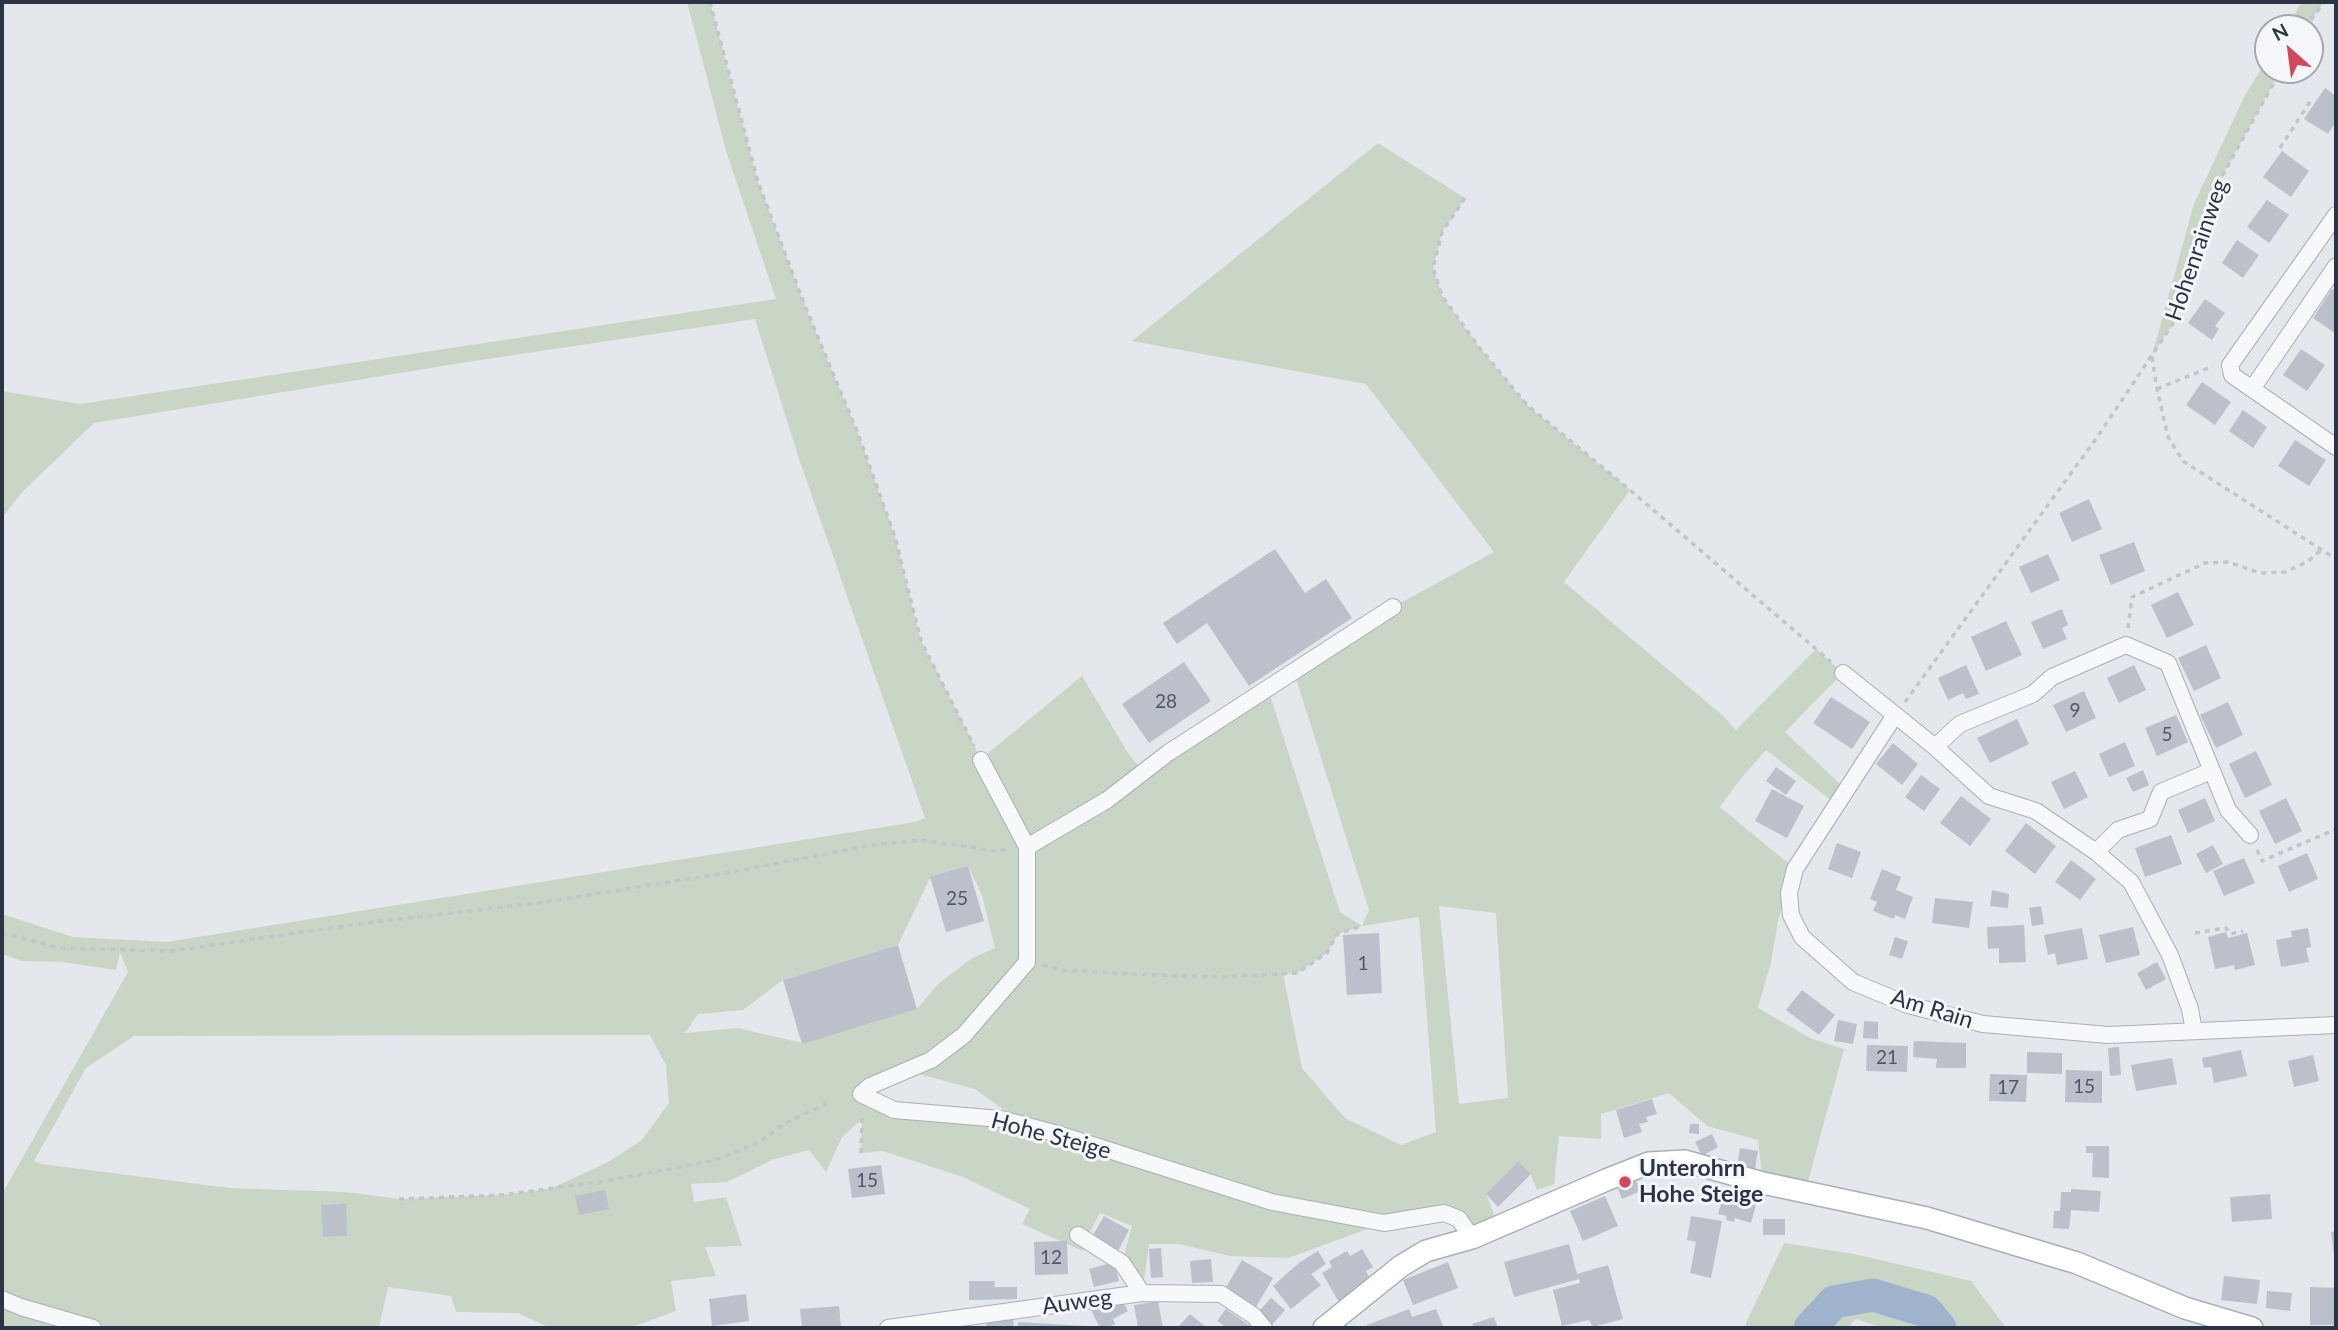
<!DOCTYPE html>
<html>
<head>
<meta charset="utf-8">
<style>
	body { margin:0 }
	#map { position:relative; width:2338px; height:1330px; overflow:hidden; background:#e4e7ec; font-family:Lato,sans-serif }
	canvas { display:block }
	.frame { position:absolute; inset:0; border:4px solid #2b3445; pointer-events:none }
	.north { position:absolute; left:2254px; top:14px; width:70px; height:70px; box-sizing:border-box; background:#f4f6f9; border:2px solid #a4a8b1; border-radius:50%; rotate:332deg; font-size:19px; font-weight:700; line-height:28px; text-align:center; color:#2b3445 }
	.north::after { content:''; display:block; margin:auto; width:24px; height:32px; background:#d1495b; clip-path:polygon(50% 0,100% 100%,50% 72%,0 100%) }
</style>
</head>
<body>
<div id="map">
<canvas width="2338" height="1330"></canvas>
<div class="frame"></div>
<div class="north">N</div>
</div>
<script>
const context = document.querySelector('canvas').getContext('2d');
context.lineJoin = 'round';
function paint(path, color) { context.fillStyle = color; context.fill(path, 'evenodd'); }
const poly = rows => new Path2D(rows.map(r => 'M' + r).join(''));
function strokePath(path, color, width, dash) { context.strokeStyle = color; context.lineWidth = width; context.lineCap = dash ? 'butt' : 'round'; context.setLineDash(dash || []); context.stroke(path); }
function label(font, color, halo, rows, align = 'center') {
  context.font = font + ' Lato,sans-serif'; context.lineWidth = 6; context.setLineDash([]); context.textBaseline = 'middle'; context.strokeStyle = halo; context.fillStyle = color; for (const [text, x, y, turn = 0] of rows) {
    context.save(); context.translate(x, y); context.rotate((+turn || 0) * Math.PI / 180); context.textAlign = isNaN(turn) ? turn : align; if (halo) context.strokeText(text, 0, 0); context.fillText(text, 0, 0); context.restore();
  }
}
paint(poly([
	[687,2,710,2,758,182,805,306,857,431,895,537,921,641,981,759,1082,676,1128,753,1143,772,1268,689,1340,912,1362,926,1369,910,1294,672,1393,607,1494,552,1366,384,1132,341,1378,143,1465,198,1442,232,1433,268,1442,296,1479,347,1527,405,1630,490,1564,582,1722,715,1736,730,1816,649,1843,673,1785,732,1842,786,1832,801,1766,750,1738,782,1720,807,1795,869,1778,921,1771,962,1758,1008,1812,1039,1844,1049,1805,1192,1763,1183,1758,1140,1707,1126,1669,1093,1601,1114,1601,1139,1559,1136,1554,1184,1537,1190,1531,1174,1518,1161,1486,1194,1499,1227,1472,1238,1459,1219,1384,1223,1288,1258,1230,1256,1179,1244,1149,1244,1142,1293,1122,1263,1132,1226,1100,1213,1089,1233,1083,1251,1022,1224,1030,1209,963,1177,883,1151,861,1153,862,1119,842,1137,826,1172,809,1150,772,1160,727,1182,691,1184,694,1202,726,1197,742,1246,705,1247,716,1276,671,1281,676,1311,629,1328,550,1328,518,1313,456,1312,451,1296,388,1287,379,1328,2,1328,2,1194,128,972,120,952,116,970,63,962,22,961,2,954,2,914,73,937,167,942,915,822,925,818,799,459,755,319,467,362,94,423,22,492,2,518,2,391,80,404,776,299,727,154],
	[968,866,982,895,995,948,972,958,938,984,917,1009,802,1043,738,1028,685,1033,698,1014,743,1010,783,980,898,945,930,878],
	[1439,906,1496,913,1508,1098,1459,1104],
	[1419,917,1436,1132,1401,1145,1345,1118,1302,1068,1283,974,1297,973,1327,953,1338,934,1362,926],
	[650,1035,666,1065,669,1103,642,1140,608,1162,550,1189,502,1195,399,1199,346,1192,229,1188,41,1164,34,1161,86,1068,134,1036],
	[903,1070,975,1089,1025,1125,894,1110,861,1093],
	[345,1203,347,1236,323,1237,321,1205],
	[2302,2,2324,2,2305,28,2286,28],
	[2268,58,2268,70,2281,70,2220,180,2195,243,2176,319,2152,355,2194,204,2245,95],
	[1784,1243,1854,1254,1971,1281,2006,1328,1882,1328,1856,1319,1848,1328,1746,1328,1746,1323]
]), '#c9d6c5');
strokePath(poly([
	[1810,1328,1834,1302,1873,1295,1926,1311,1940,1328]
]), '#9fb4cc', 33);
paint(poly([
	[2325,88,2336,96,2336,122,2328,134,2304,119],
	[2282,151,2309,171,2291,197,2263,177],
	[2267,200,2289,215,2269,243,2247,227],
	[2237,240,2259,255,2243,278,2222,263],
	[2332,289,2336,291,2336,334,2313,318],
	[2205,299,2225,313,2215,326,2219,329,2212,340,2188,323],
	[2301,349,2325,365,2307,391,2283,375],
	[2202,382,2231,402,2215,425,2186,405],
	[2243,410,2267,427,2253,448,2229,431],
	[2295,440,2326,460,2309,486,2278,466],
	[2089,499,2102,529,2072,542,2059,513],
	[2134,542,2145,571,2111,585,2099,555],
	[1275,549,1305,593,1326,579,1352,618,1249,686,1207,623,1177,644,1163,623],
	[2048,554,2060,580,2031,593,2019,567],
	[2178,592,2194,625,2167,638,2151,605],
	[2062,609,2068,625,2062,628,2067,639,2043,649,2031,622],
	[2006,621,2022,655,1986,671,1971,637],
	[2206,645,2221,678,2194,691,2178,658],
	[1184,662,1211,701,1149,743,1122,704],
	[1966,665,1979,694,1966,699,1963,693,1948,700,1938,678],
	[2134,665,2146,690,2119,703,2107,678],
	[2084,691,2096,718,2066,732,2053,705],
	[1831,697,1870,722,1852,749,1813,723],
	[2228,702,2243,735,2216,748,2200,715],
	[2176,715,2188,742,2157,756,2145,728],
	[2017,719,2029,744,1990,763,1977,738],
	[2125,742,2135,766,2109,777,2099,754],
	[1893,743,1918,764,1902,785,1876,764],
	[2256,751,2272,785,2245,798,2229,764],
	[1776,767,1796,781,1786,795,1766,781],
	[2143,770,2149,785,2133,792,2126,778],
	[2075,771,2088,797,2064,809,2051,782],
	[1921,775,1940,789,1924,811,1905,797],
	[1772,789,1804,806,1787,838,1755,821],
	[1961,796,1991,819,1970,846,1940,823],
	[2205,798,2215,821,2188,833,2178,810],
	[2286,798,2302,831,2275,844,2259,811],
	[2026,823,2056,846,2035,874,2005,851],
	[2171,835,2182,864,2145,877,2135,848],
	[1837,843,1861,852,1852,878,1828,869],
	[2213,845,2223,864,2206,873,2196,854],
	[2307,853,2318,879,2289,892,2278,866],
	[2244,858,2255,883,2224,896,2213,871],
	[2071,860,2096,879,2080,900,2055,882],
	[968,866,984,921,946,932,930,877],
	[1882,869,1901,877,1896,890,1913,897,1905,919,1895,915,1894,919,1873,911,1877,902,1870,899],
	[1992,890,2009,894,2008,908,1990,906],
	[1935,898,1973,902,1969,928,1932,923],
	[2041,906,2044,924,2032,926,2029,908],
	[2024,925,2026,962,1999,963,1999,948,1988,949,1987,927],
	[2133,927,2140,955,2106,963,2099,935],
	[2082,928,2088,959,2057,965,2055,953,2048,955,2044,935],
	[2308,928,2311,947,2306,948,2309,962,2281,967,2276,940,2292,937,2291,931],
	[2226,932,2228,938,2247,933,2255,965,2235,970,2234,965,2215,969,2208,937],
	[1379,933,1382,993,1347,995,1343,935],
	[1895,937,1908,941,1902,959,1889,955],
	[898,945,917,1009,802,1044,783,980],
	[2157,962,2166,979,2146,990,2137,973],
	[1802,990,1835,1015,1819,1035,1786,1010],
	[1838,1020,1857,1024,1853,1044,1834,1041],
	[1864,1021,1878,1022,1878,1039,1863,1038],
	[1914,1041,1966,1043,1966,1068,1936,1068,1937,1059,1913,1057],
	[1867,1045,1908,1046,1907,1072,1866,1071],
	[2119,1047,2121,1075,2110,1076,2108,1048],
	[2241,1050,2247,1076,2214,1083,2211,1067,2204,1068,2202,1058],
	[2027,1052,2062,1053,2062,1074,2027,1073],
	[2313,1055,2319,1081,2294,1087,2288,1061],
	[2172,1058,2177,1084,2136,1091,2131,1065],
	[2066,1070,2102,1071,2102,1103,2065,1102],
	[1990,1074,2027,1075,2026,1102,1989,1101],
	[1652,1099,1657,1114,1646,1117,1648,1122,1639,1124,1642,1132,1624,1138,1616,1110],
	[1690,1124,1699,1124,1699,1134,1689,1133],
	[1712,1134,1718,1147,1702,1156,1695,1142],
	[2086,1146,2109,1146,2109,1178,2092,1177,2093,1153,2086,1153],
	[1740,1148,1758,1151,1755,1169,1737,1166],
	[1518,1161,1531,1174,1498,1207,1486,1194],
	[881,1165,885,1194,852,1198,848,1169],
	[1636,1181,1641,1191,1622,1199,1618,1189],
	[2071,1189,2101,1191,2099,1212,2071,1210,2069,1229,2053,1228,2054,1211,2060,1211,2061,1192,2071,1192],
	[605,1190,609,1209,579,1215,575,1196],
	[1725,1191,1757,1201,1751,1223,1735,1218,1734,1222,1726,1220,1727,1216,1718,1214],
	[2270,1194,2272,1219,2232,1222,2230,1197],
	[1605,1196,1618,1226,1583,1241,1570,1211],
	[346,1203,347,1236,323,1237,321,1205],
	[1104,1216,1129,1230,1118,1251,1092,1237],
	[1691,1216,1722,1221,1711,1278,1690,1273,1696,1242,1687,1240],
	[1763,1219,1785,1219,1785,1235,1763,1235],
	[2336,1231,2336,1263,2335,1263,2331,1232],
	[1067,1241,1068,1274,1035,1275,1034,1242],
	[1569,1244,1577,1274,1608,1265,1623,1319,1593,1327,1589,1320,1562,1326,1553,1290,1580,1283,1579,1279,1514,1297,1504,1262],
	[1161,1248,1163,1277,1151,1278,1149,1249],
	[1362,1249,1373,1267,1366,1271,1372,1282,1339,1302,1322,1273,1332,1267,1329,1261,1347,1251,1350,1256],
	[1318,1251,1326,1264,1311,1274,1321,1285,1291,1309,1273,1286,1300,1262],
	[1211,1259,1213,1282,1192,1283,1190,1261],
	[1242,1260,1273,1278,1256,1307,1225,1289],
	[1114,1262,1119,1281,1094,1287,1089,1269],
	[1448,1262,1458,1288,1413,1305,1403,1280],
	[2224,1276,2260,1280,2257,1304,2221,1300],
	[969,1281,995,1281,994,1287,1017,1287,1017,1299,969,1300],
	[2310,1287,2336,1288,2336,1325,2310,1325],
	[2267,1291,2292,1293,2290,1311,2266,1308],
	[746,1294,749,1321,712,1326,709,1299],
	[1271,1298,1285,1310,1272,1325,1258,1312],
	[1158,1301,1163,1328,1138,1328,1134,1305],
	[1123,1302,1128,1311,1113,1319,1115,1324,1106,1328,1100,1328,1091,1310,1105,1304],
	[839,1306,841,1326,802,1328,800,1309],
	[1226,1309,1253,1328,1227,1328,1217,1321],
	[1409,1309,1412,1317,1436,1309,1444,1328,1368,1328,1367,1325],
	[1190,1314,1207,1328,1177,1328],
	[1494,1317,1498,1328,1474,1328,1472,1324],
	[1013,1319,1014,1328,985,1328,987,1323],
	[1018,1322,1085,1326,1085,1328,1018,1328]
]), '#bbc0ca');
const street = poly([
	[2336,215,2230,365,2232,375,2336,447],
	[2252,389,2336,266],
	[1843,673,1935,747,1989,796,2036,811,2096,852,2131,882,2170,955,2190,1009,2194,1031],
	[1895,715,1795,869,1789,893,1791,915,1802,937,1853,982,1908,1005,1983,1024,2108,1035,2336,1025],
	[1935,747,1960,724,2033,694,2052,677,2126,645,2168,663,2228,810,2250,835],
	[981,760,1027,847,1027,962,964,1035,931,1060,870,1086,861,1094,894,1110,1001,1119,1058,1134,1272,1202,1384,1223,1444,1213,1459,1219,1472,1238],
	[1027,847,1107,800,1168,753,1393,607],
	[2096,852,2118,830,2150,819,2161,792,2211,771],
	[1078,1235,1122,1263,1142,1293],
	[2,1299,21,1307,93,1328],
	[888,1328,1142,1293,1221,1294,1254,1316,1264,1328]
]);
const secondary = poly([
	[1324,1328,1401,1266,1426,1251,1472,1238,1606,1180,1649,1163,1685,1161,1763,1183,1927,1218,2077,1263,2185,1308,2252,1328]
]);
strokePath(street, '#a9aeb7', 18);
strokePath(secondary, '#a9aeb7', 24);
strokePath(poly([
	[710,2,758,182,805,306,857,431,895,537,921,641,974,746],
	[2305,28,2324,2],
	[2280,148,2311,100],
	[1465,198,1442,232,1433,268,1442,296,1479,347,1527,405,1630,490,1831,662],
	[2152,357,2157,389,2168,437,2183,461,2336,559],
	[2157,389,2213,366],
	[2128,628,2132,597,2205,563,2228,562,2260,573,2285,572,2307,562,2321,550],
	[1905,702,2098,436,2176,319,2195,243,2220,180,2281,70],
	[2257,850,2262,861,2336,829],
	[2,933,60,948,171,951,373,922,538,903,732,872,873,845,922,840,996,851,1010,849],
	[2195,933,2226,928,2230,934,2243,931],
	[1043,965,1060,970,1131,974,1218,977,1297,973,1327,953,1337,934,1362,926],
	[861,1153,862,1114],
	[399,1199,502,1195,605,1181,712,1161,760,1142,782,1125,830,1102]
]), '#c2c5cb', 3.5, [5, 5]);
strokePath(street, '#f7f8fa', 16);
strokePath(secondary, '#fff', 21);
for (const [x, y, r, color] of [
	[1625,1182,7,"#d1495b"]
]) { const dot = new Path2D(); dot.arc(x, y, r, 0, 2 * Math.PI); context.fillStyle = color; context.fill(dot); strokePath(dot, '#f4f6f9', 2.5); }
label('19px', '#4f5766', null, [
	["28",1166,702],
	["9",2075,711],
	["5",2167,735],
	["25",957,899],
	["1",1363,964],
	["21",1887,1058],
	["15",2084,1087],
	["17",2008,1088],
	["15",867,1181],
	["12",1051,1258]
]);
label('23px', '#2b3445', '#f4f6f9', [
	["Hohenrainweg",2197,250,-71],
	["Am Rain",1932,1009,17],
	["Hohe Steige",1051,1136,15],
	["Auweg",1077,1302,-8]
]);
label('bold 23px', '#2b3445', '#f4f6f9', [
	["Unterohrn",1639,1169],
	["Hohe Steige",1639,1195]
], 'left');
</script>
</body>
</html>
